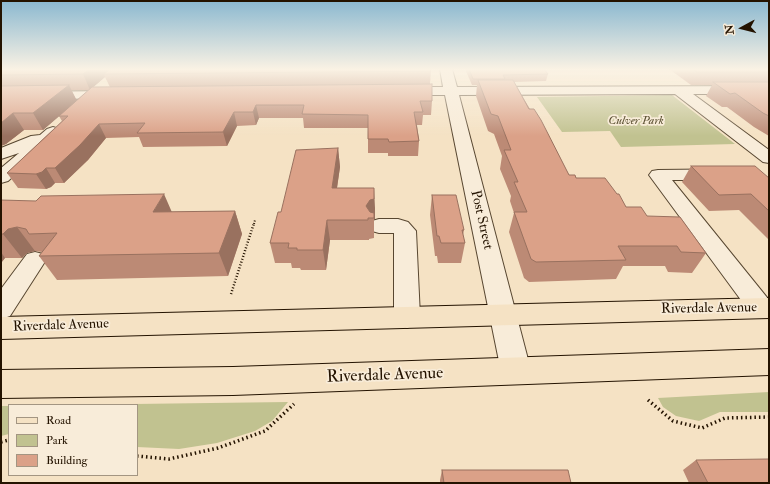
<!DOCTYPE html>
<html>
<head>
<meta charset="utf-8">
<style>
	body { margin:0 }
	#map { position:relative; width:770px; height:484px; overflow:hidden; background:#f5e2c4; font-family:"IM FELL Double Pica",serif }
	canvas { display:block }
	.frame { position:absolute; inset:0; border:2px solid #241300; pointer-events:none }
	.legend { position:absolute; left:8px; top:404px; width:130px; height:72px; box-sizing:border-box; background:#f8ecd9; border:1px solid #a39582; margin:0; padding:5px 7px; list-style:none; font-size:12px; color:#241300 }
	.legend li { display:flex; align-items:center; gap:8px; height:20px }
	.legend b { width:20px; border:1px solid #a39582 }
	.north { position:absolute; left:722px; top:8px; width:40px; height:40px; -webkit-text-stroke:3px #f8ecd9; paint-order:stroke; rotate:263deg; font-size:11px; font-weight:700; line-height:16px; text-align:center; color:#241300 }
	.north::after { content:''; display:block; margin:auto; width:14px; height:18px; background:#241300; clip-path:polygon(50% 0,100% 100%,50% 72%,0 100%) }
</style>
</head>
<body>
<div id="map">
<canvas width="770" height="484"></canvas>
<div class="frame"></div>
<ul class="legend">
<li><b style="height:5px;background:#f5e2c4"></b>Road</li>
<li><b style="height:11px;background:#c1c290"></b>Park</li>
<li><b style="height:11px;background:#dba188"></b>Building</li>
</ul>
<div class="north">N</div>
</div>
<script>
const context = document.querySelector('canvas').getContext('2d');
context.lineJoin = 'round';
function paint(path, color) { context.fillStyle = color; context.fill(path, 'evenodd'); }
const poly = rows => new Path2D(rows.map(r => 'M' + r).join(''));
function strokePath(path, color, width, dash) { context.strokeStyle = color; context.lineWidth = width; context.lineCap = dash ? 'butt' : 'round'; context.setLineDash(dash || []); context.stroke(path); }
function label(font, color, halo, rows, align = 'center') {
  context.font = font + ' "IM FELL Double Pica",serif'; context.lineWidth = 3.5; context.setLineDash([]); context.textBaseline = 'middle'; context.strokeStyle = halo; context.fillStyle = color; for (const [text, x, y, turn = 0] of rows) {
    context.save(); context.translate(x, y); context.rotate((+turn || 0) * Math.PI / 180); context.textAlign = isNaN(turn) ? turn : align; if (halo) context.strokeText(text, 0, 0); context.fillText(text, 0, 0); context.restore();
  }
}
paint(poly([
	[672,95,735,144,621,147,610,131,562,132,537,97],
	[769,392,769,412,720,412,699,421,676,416,663,407,658,398],
	[288,402,272,421,255,431,217,443,179,449,137,447,137,405,56,405],
	[1,406,9,406,9,434,1,436]
]), '#c1c290');
const minor = poly([
	[440,69,452,69,457,87,769,86,769,94,693,94,769,150,769,163,763,162,675,94,459,95,531,371,526,380,516,384,506,380,501,371,445,95,402,95,397,94,395,91,397,88,402,87,443,87,440,69],
	[114,91,119,92,121,95,119,98,1,100,1,92,114,91],
	[53,127,59,129,61,132,59,135,8,181,1,183,1,168,19,153,1,159,1,148,31,136,40,135,47,129,53,127],
	[750,169,756,170,769,180,769,195,762,193,746,180,672,180,769,300,769,316,761,318,752,315,649,175,652,171,658,170,750,169],
	[379,219,398,219,408,222,416,231,420,317,416,324,407,328,398,324,394,317,394,233,379,233,372,231,368,226,372,221,379,219],
	[35,252,43,254,46,260,10,316,1,319,1,289,27,254,35,252]
]);
const major = poly([
	[769,298,769,318,1,339,1,317,769,298],
	[769,349,769,375,233,395,1,398,1,370,233,367,769,349]
]);
strokePath(minor, '#584731', 2);
strokePath(major, '#241300', 2);
strokePath(poly([
	[254,224,255,220]
]), '#241300', 2, [1, 1.5]);
strokePath(poly([
	[231,294,254,223]
]), '#241300', 2.5, [1, 2]);
strokePath(poly([
	[648,400,673,421,702,428,725,418,769,417],
	[1,442,9,440],
	[137,456,169,459,218,448,265,431,294,404]
]), '#241300', 3.5, [1.5, 3]);
paint(minor, '#f8ecd9');
paint(major, '#f5e2c4');
paint(poly([
	[1,69,431,71,430,84,432,101,431,115,423,115,422,125,417,125,419,141,418,156,388,156,388,153,368,153,368,128,304,128,303,118,259,118,256,125,237,126,227,146,143,147,139,137,106,138,88,160,64,183,55,183,51,187,46,189,18,188,7,173,62,121,59,116,43,130,24,130,6,144,1,146],
	[105,77,110,87,93,87],
	[71,90,90,90,77,101],
	[465,69,544,69,548,74,546,81,514,82,569,175,617,194,626,207,647,216,706,253,692,273,668,272,665,266,623,266,616,279,529,282,524,278,509,232,514,213,510,201,511,196,500,169,502,156,494,134,488,131,476,96,477,85,472,85],
	[669,69,769,69,769,136,754,127,727,107,722,107,706,96,712,85,691,85],
	[338,148,340,167,337,188,375,208,375,219,374,219,374,238,369,239,369,240,330,240,326,270,301,270,300,268,292,268,291,263,275,263,270,243,281,212],
	[691,166,769,178,769,240,739,210,709,211,682,182],
	[432,195,464,230,463,235,465,243,461,263,438,263,437,256,435,256,430,215],
	[1,200,172,212,235,211,242,234,228,276,57,280,39,256,42,252,35,251,27,253,22,258,5,258,1,263],
	[696,460,769,483,689,483,683,470],
	[442,470,571,483,440,483,440,480]
]), '#bc8a75');
paint(poly([
	[90,69,116,69,104,74,105,77,90,90,83,74],
	[69,85,77,101,43,130,33,113],
	[256,105,259,118,256,125,253,112],
	[234,112,237,126,227,146,223,132],
	[13,113,24,130,6,144,1,146,1,123],
	[99,124,106,138,88,160,64,183,55,168],
	[338,148,340,167,334,208,332,188],
	[46,168,55,183,51,187,46,189,36,174],
	[374,188,375,208,375,219,374,219,374,238,374,218,366,206],
	[164,194,174,217,153,212],
	[235,211,242,234,228,276,219,253],
	[327,220,330,240,326,270,323,250],
	[17,227,35,251,27,253,22,258,3,234,8,229],
	[1,252,5,258,1,263]
]), '#99715f');
const building = poly([
	[1,69,90,69,83,74,1,75,1,69],
	[110,69,430,69,431,71,104,74,110,69],
	[469,69,544,69,548,74,503,75,505,79,473,79,469,69],
	[693,69,769,69,769,72,697,72,693,69],
	[478,80,513,80,529,109,534,109,541,120,569,175,575,175,576,178,605,178,617,194,619,194,626,207,641,207,647,216,680,217,706,253,681,252,677,246,618,246,626,260,536,262,531,259,514,212,527,212,514,182,518,182,504,150,511,150,498,116,491,114,478,80],
	[713,82,769,82,769,116,763,113,735,93,730,94,713,82],
	[432,84,432,101,420,101,423,112,414,112,419,141,389,142,388,139,368,139,368,115,302,114,304,105,256,105,253,112,234,112,223,132,137,133,145,123,99,124,80,145,55,168,46,168,42,172,36,174,7,173,68,116,59,116,92,87,432,84],
	[69,85,33,113,13,113,1,123,1,86,69,85],
	[338,148,332,188,374,188,374,199,370,200,366,206,370,212,374,213,374,218,368,218,368,220,327,220,323,250,297,250,297,248,288,248,289,243,270,243,278,212,281,212,296,150,338,148],
	[691,166,755,166,769,178,769,211,751,194,719,195,691,166],
	[164,194,153,212,235,211,219,253,39,256,57,233,29,234,26,229,17,227,8,229,3,234,1,234,1,200,36,201,41,196,164,194],
	[432,195,456,195,464,230,462,230,465,243,441,243,439,236,437,236,432,195],
	[769,459,769,483,708,483,696,460,769,459],
	[442,470,568,470,571,483,444,483,442,470]
]);
paint(building, '#dba188');
strokePath(building, '#99715f', 1);
const sky = context.createLinearGradient(0, 0, 0, 136);
sky.addColorStop(0, '#8ab8d0');
sky.addColorStop(0.51, '#faf2e4');
sky.addColorStop(1, '#faf2e400');
context.fillStyle = sky;
context.fillRect(0, 0, 770, 136);
label('italic 12px', '#5b5032', '#f8ecd9', [
	["Culver Park",636,121]
]);
label('14px', '#241300', '#f8ecd9', [
	["Post Street",481,220,77],
	["Riverdale Avenue",709,309,-1],
	["Riverdale Avenue",61,326,-2]
]);
label('17px', '#241300', '#f8ecd9', [
	["Riverdale Avenue",385,376,-2]
]);
</script>
</body>
</html>
